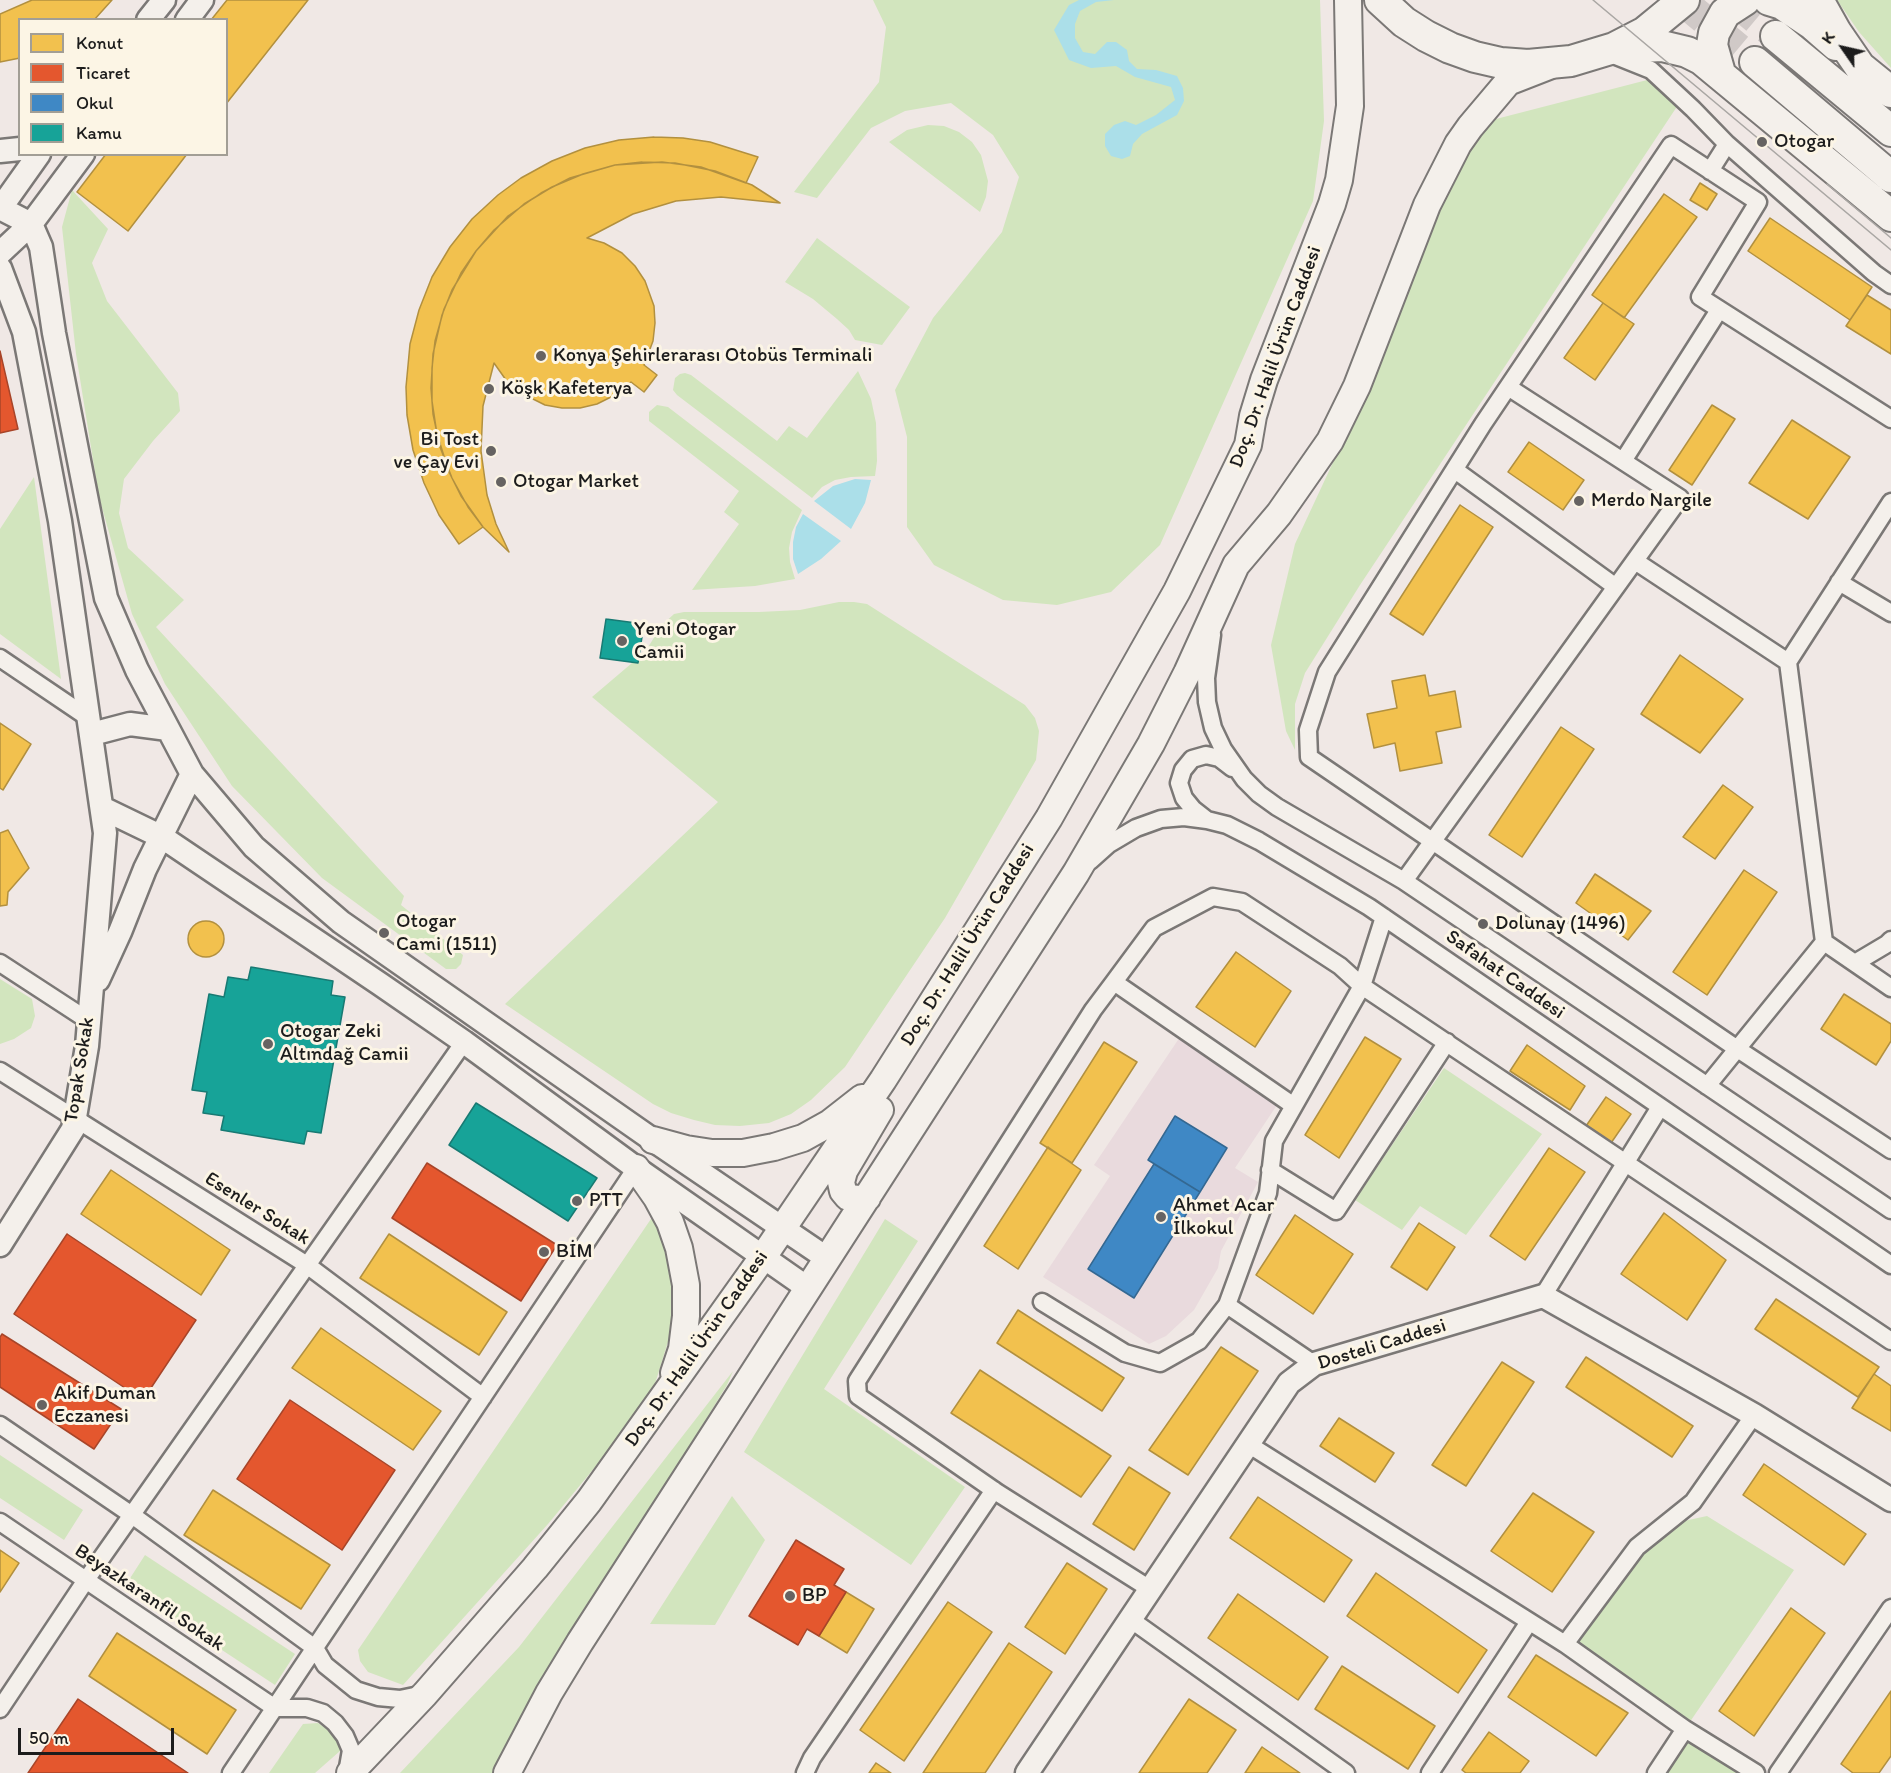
<!DOCTYPE html>
<html>
<head>
<meta charset="utf-8">
<style>
	body { margin:0 }
	#map { position:relative; width:1891px; height:1773px; overflow:hidden; background:#f0e8e5; font-family:Itim,sans-serif }
	canvas { display:block }
	.legend { position:absolute; left:18px; top:18px; width:210px; height:138px; box-sizing:border-box; background:#fcf5e5; border:2px solid #a29e95; margin:0; padding:8px 10px; list-style:none; font-size:18px; color:#1c1c1c }
	.legend li { display:flex; align-items:center; gap:12px; height:30px }
	.legend b { width:30px; border:2px solid #a29e95 }
	.north { position:absolute; left:1813px; top:18px; width:60px; height:60px; -webkit-text-stroke:4px #fcf5e5; paint-order:stroke; rotate:304deg; font-size:16px; font-weight:700; line-height:24px; text-align:center; color:#1c1c1c }
	.north::after { content:''; display:block; margin:auto; width:21px; height:27px; background:#1c1c1c; clip-path:polygon(50% 0,100% 100%,50% 72%,0 100%) }
	.scale { position:absolute; left:18px; top:1728px; width:156px; height:27px; box-sizing:border-box; border:3px solid #1c1c1c; border-top:0; padding-left:8px; font-size:18px; line-height:21px; white-space:nowrap; color:#1c1c1c; -webkit-text-stroke:4px #fcf5e5; paint-order:stroke }
</style>
</head>
<body>
<div id="map">
<canvas width="1891" height="1773"></canvas>
<ul class="legend">
<li><b style="height:16px;background:#f2c14e"></b>Konut</li>
<li><b style="height:16px;background:#e4572e"></b>Ticaret</li>
<li><b style="height:16px;background:#3f88c5"></b>Okul</li>
<li><b style="height:16px;background:#17a398"></b>Kamu</li>
</ul>
<div class="north">K</div>
<div class="scale">50 m</div>
</div>
<script>
const context = document.querySelector('canvas').getContext('2d');
context.lineJoin = 'round';
function paint(path, color) { context.fillStyle = color; context.fill(path, 'evenodd'); }
const poly = rows => new Path2D(rows.map(r => 'M' + r).join(''));
function strokePath(path, color, width, dash) { context.strokeStyle = color; context.lineWidth = width; context.lineCap = dash ? 'butt' : 'round'; context.setLineDash(dash || []); context.stroke(path); }
function label(font, color, halo, rows, align = 'center') {
  context.font = font + ' Itim,sans-serif'; context.lineWidth = 6; context.setLineDash([]); context.textBaseline = 'middle'; context.strokeStyle = halo; context.fillStyle = color; for (const [text, x, y, turn = 0] of rows) {
    context.save(); context.translate(x, y); context.rotate((+turn || 0) * Math.PI / 180); context.textAlign = isNaN(turn) ? turn : align; if (halo) context.strokeText(text, 0, 0); context.fillText(text, 0, 0); context.restore();
  }
}
paint(poly([
	[1180,1037,1277,1105,1235,1168,1258,1182,1221,1251,1218,1268,1194,1310,1166,1336,1149,1344,1043,1277,1110,1176,1094,1165]
]), '#e9dadd');
paint(poly([
	[873,0,1320,0,1324,121,1313,201,1160,545,1111,592,1057,605,1003,600,934,565,907,527,907,437,895,390,933,318,1002,232,1019,177,993,135,951,103,905,111,871,128,817,198,794,192,879,82,886,27],
	[1837,0,1891,0,1891,68,1859,32],
	[1651,79,1680,102,1360,585,1305,673,1295,704,1295,750,1286,731,1271,645,1295,544,1356,413,1420,248,1465,153,1496,119],
	[928,125,944,126,959,132,972,142,981,155,988,181,986,197,980,212,889,142,907,130],
	[72,190,108,229,92,263,107,301,178,393,180,411,153,441,124,479,119,513,128,548,184,600,156,627,404,896,401,905,463,955,461,964,456,969,446,969,322,878,232,786,165,684,132,614,99,497,76,354,62,227],
	[817,238,910,307,882,345,855,340,849,330,837,319,813,299,785,282],
	[858,371,871,399,876,423,877,461,875,476,851,477,835,480,822,487,812,498,677,395,673,390,675,378,680,374,685,373,691,375,777,441,789,426,807,438],
	[657,405,668,407,802,510,792,532,789,548,790,562,795,579,755,586,692,590,739,524,724,512,739,491,649,421,649,412],
	[34,477,61,679,0,634,0,529],
	[839,602,854,602,867,604,1025,705,1035,718,1039,731,1036,760,945,918,845,1067,811,1100,791,1114,769,1123,740,1126,715,1125,694,1120,671,1113,653,1104,505,1004,718,802,592,697,632,663,638,663,662,625,674,614,684,612,759,612,800,610],
	[0,979,32,999,35,1016,31,1028,14,1039,0,1044],
	[1444,1068,1542,1134,1466,1235,1420,1206,1402,1230,1355,1200],
	[655,1213,676,1271,672,1329,654,1387,620,1437,548,1524,403,1685,368,1672,360,1661,358,1650],
	[885,1219,918,1241,824,1389,965,1487,911,1565,744,1452],
	[733,1371,727,1385,613,1572,494,1773,400,1773,519,1647],
	[0,1455,83,1510,64,1540,0,1498],
	[732,1496,765,1540,715,1625,650,1624],
	[1707,1516,1794,1570,1685,1729,1576,1644,1661,1526],
	[145,1555,295,1654,275,1685,125,1586],
	[318,1723,338,1736,340,1751,315,1773,269,1773,303,1724],
	[1688,1740,1737,1773,1666,1773]
]), '#d2e5be');
paint(poly([
	[1079,0,1114,0,1096,2,1080,11,1075,24,1075,38,1083,52,1095,54,1107,42,1116,42,1127,50,1129,61,1137,69,1156,70,1177,76,1183,88,1184,101,1177,115,1142,134,1133,144,1130,156,1122,159,1111,156,1105,146,1105,134,1114,125,1125,121,1136,125,1156,115,1175,100,1171,87,1135,77,1116,66,1091,68,1069,60,1054,30,1069,5],
	[855,479,871,480,865,503,851,529,814,501,833,486],
	[803,514,841,541,821,559,798,574,793,559,793,542,796,527]
]), '#abdfe9');
const homes = poly([
	[32,0,112,0,94,20,20,20,20,58,0,62,0,14,32,0],
	[227,0,308,0,226,104,226,20,211,20,227,0],
	[654,137,683,138,710,142,758,157,746,183,701,167,662,162,615,165,570,178,541,193,508,216,476,251,452,290,442,315,433,354,431,388,433,414,440,447,452,478,468,507,483,527,459,544,439,515,424,483,413,450,407,415,406,387,410,344,419,310,432,277,450,247,472,219,498,195,521,178,552,161,585,148,619,140,654,137],
	[106,154,187,154,128,231,77,192,106,154],
	[642,162,675,163,715,171,752,185,780,203,721,197,676,201,633,214,587,238,604,243,622,253,635,266,645,281,654,306,655,323,653,341,644,365,657,375,644,392,631,382,613,396,597,404,580,408,562,408,545,405,521,393,506,380,494,363,483,406,481,451,487,495,496,524,509,552,483,527,461,496,449,472,437,434,432,401,432,368,435,341,444,309,461,273,476,251,494,230,524,204,552,187,583,174,615,165,642,162],
	[1700,183,1717,194,1707,210,1690,200,1700,183],
	[1664,194,1697,217,1624,318,1592,295,1664,194],
	[1770,218,1872,287,1850,320,1748,251,1770,218],
	[1867,295,1891,310,1891,354,1846,326,1867,295],
	[1603,303,1634,324,1595,380,1564,358,1603,303],
	[1712,405,1735,419,1692,485,1669,470,1712,405],
	[1792,420,1850,457,1808,519,1749,483,1792,420],
	[1529,442,1584,480,1563,510,1508,472,1529,442],
	[1460,505,1493,527,1423,635,1390,614,1460,505],
	[1680,655,1743,699,1700,753,1641,714,1680,655],
	[1425,675,1429,696,1455,691,1461,727,1436,732,1442,763,1400,771,1395,743,1374,748,1367,714,1397,708,1392,681,1425,675],
	[0,723,31,744,3,790,0,788,0,723],
	[1561,727,1594,749,1522,857,1489,835,1561,727],
	[1723,785,1753,807,1715,859,1683,837,1723,785],
	[8,830,29,868,8,892,7,905,0,906,0,833,8,830],
	[1744,870,1777,892,1707,995,1673,972,1744,870],
	[1595,874,1651,911,1628,940,1576,903,1595,874],
	'188 939a18 18 0 1 1 36 0a18 18 0 1 1-36 0Z',
	[1236,952,1291,991,1255,1047,1196,1007,1236,952],
	[1844,994,1891,1024,1891,1041,1876,1065,1821,1029,1844,994],
	[1365,1037,1401,1059,1339,1158,1305,1135,1365,1037],
	[1104,1042,1137,1062,1072,1163,1040,1143,1104,1042],
	[1527,1045,1585,1086,1570,1110,1510,1071,1527,1045],
	[1606,1097,1631,1114,1611,1143,1586,1126,1606,1097],
	[1048,1147,1081,1170,1018,1269,984,1246,1048,1147],
	[1549,1148,1585,1172,1525,1260,1490,1236,1549,1148],
	[111,1170,230,1250,201,1295,81,1214,111,1170],
	[1664,1213,1726,1260,1687,1320,1621,1274,1664,1213],
	[1295,1215,1353,1254,1313,1314,1256,1275,1295,1215],
	[1419,1223,1455,1247,1427,1290,1391,1267,1419,1223],
	[389,1234,507,1312,479,1355,360,1278,389,1234],
	[1776,1299,1879,1367,1858,1397,1755,1329,1776,1299],
	[1018,1310,1124,1378,1102,1411,997,1343,1018,1310],
	[321,1328,441,1411,413,1450,292,1368,321,1328],
	[1221,1347,1258,1371,1188,1475,1149,1450,1221,1347],
	[1586,1357,1693,1426,1672,1457,1566,1387,1586,1357],
	[1502,1362,1534,1382,1466,1486,1432,1465,1502,1362],
	[980,1370,1111,1456,1081,1497,951,1413,980,1370],
	[1874,1374,1891,1386,1891,1431,1852,1408,1874,1374],
	[1339,1418,1394,1453,1375,1482,1320,1446,1339,1418],
	[1764,1464,1866,1534,1844,1565,1743,1495,1764,1464],
	[1129,1467,1170,1493,1134,1550,1093,1524,1129,1467],
	[213,1490,330,1565,301,1609,184,1535,213,1490],
	[1533,1493,1594,1532,1552,1592,1491,1551,1533,1493],
	[1258,1497,1352,1560,1324,1602,1230,1538,1258,1497],
	[0,1550,19,1563,0,1592,0,1550],
	[1067,1563,1107,1589,1065,1654,1025,1627,1067,1563],
	[1376,1573,1487,1650,1458,1693,1347,1616,1376,1573],
	[846,1592,874,1609,847,1653,819,1636,846,1592],
	[1238,1594,1328,1657,1298,1700,1208,1638,1238,1594],
	[948,1602,992,1632,904,1761,860,1730,948,1602],
	[1791,1608,1825,1633,1754,1736,1719,1711,1791,1608],
	[117,1633,236,1710,207,1754,89,1676,117,1633],
	[1009,1643,1052,1672,985,1773,923,1773,1009,1643],
	[1536,1655,1628,1713,1596,1756,1508,1697,1536,1655],
	[1342,1666,1435,1726,1408,1769,1315,1709,1342,1666],
	[1891,1691,1891,1756,1879,1773,1853,1773,1841,1764,1891,1691],
	[1189,1699,1236,1730,1207,1773,1139,1773,1189,1699],
	[1489,1732,1529,1761,1520,1773,1466,1773,1462,1770,1489,1732],
	[1262,1747,1300,1773,1245,1773,1262,1747],
	[876,1763,891,1773,869,1773,876,1763]
]);
paint(homes, '#f2c14e');
strokePath(homes, '#b2903f', 1.5);
const shops = poly([
	[0,351,18,429,0,433,0,351],
	[427,1163,557,1245,521,1301,392,1218,427,1163],
	[67,1234,196,1320,143,1400,14,1314,67,1234],
	[2,1334,121,1409,94,1449,0,1387,0,1337,2,1334],
	[290,1400,395,1470,342,1550,237,1479,290,1400],
	[796,1540,844,1569,834,1585,846,1592,819,1636,807,1629,798,1645,749,1616,796,1540],
	[78,1699,188,1773,28,1773,78,1699]
]);
paint(shops, '#e4572e');
strokePath(shops, '#a84529', 1.5);
const schools = poly([
	[1175,1116,1227,1148,1200,1192,1148,1160,1175,1116],
	[1154,1164,1200,1192,1134,1298,1088,1269,1154,1164]
]);
paint(schools, '#3f88c5');
strokePath(schools, '#346892', 1.5);
const public = poly([
	[606,619,644,624,638,663,600,658,606,619],
	[251,967,333,981,331,995,345,997,321,1133,307,1131,304,1144,221,1130,224,1116,203,1113,207,1092,192,1090,209,994,224,997,228,977,248,980,251,967],
	[476,1103,597,1178,568,1221,449,1145,476,1103]
]);
paint(public, '#17a398');
strokePath(public, '#187a73', 1.5);
strokePath(poly([
	[1681,0,1755,62],
	[1733,0,1776,36]
]), '#d0c9c7', 30, [30, 15]);
const street = poly([
	[1611,54,1651,70,1693,109,1727,144],
	[1710,171,1727,144,1874,273,1891,285],
	[1891,419,1700,297,1758,202,1671,145,1483,424,1327,672,1308,730,1309,757,1736,1048,1891,1150],
	[1623,461,1719,310],
	[1455,470,1616,587],
	[1635,561,1788,662],
	[1839,582,1891,613],
	[1212,635,1206,678,1207,702,1213,728,1223,749,1244,779,1259,794,1277,807,1404,881,1891,1210],
	[0,658,90,719],
	[1207,820,1193,809,1184,798,1179,783,1183,770,1192,759,1206,755,1219,758,1232,768],
	[1090,861,1109,844,1136,828,1161,819,1184,817,1207,820,1227,825,1259,841,1369,907,1891,1265],
	[1404,881,1680,498,1508,387],
	[1824,942,1891,988],
	[0,963,89,1021],
	[1855,963,1887,944,1891,940],
	[1114,982,1294,1106],
	[0,1071,307,1265,483,1397],
	[1707,1086,1824,942,1788,662,1891,502],
	[1270,1170,1336,1211,1447,1042],
	[1543,1296,1660,1107],
	[1042,1302,1125,1353,1160,1363,1199,1341,1227,1305,1268,1193,1274,1141,1362,986,1384,917],
	[1227,1305,1314,1364],
	[0,1425,132,1515,315,1648,325,1665,356,1690,378,1697,400,1699,424,1694],
	[1248,1444,1565,1644,1685,1729,1756,1773],
	[0,1522,275,1708,307,1708,323,1713,335,1723,345,1736,351,1750,347,1773],
	[1150,1589,998,1493,858,1396,857,1381,1093,1010,1114,982,1154,928,1213,897,1242,902,1340,966,1362,986,1891,1341],
	[1130,1619,1346,1773],
	[1565,1644,1637,1547,1693,1502,1754,1415],
	[0,1709,86,1580,464,1042],
	[231,1773,636,1168],
	[805,1773,812,1758,994,1490],
	[1430,1773,1529,1622],
	[1656,1773,1685,1729],
	[1778,1773,1891,1608]
]);
const secondary = poly([
	[148,20,164,0],
	[187,20,202,0],
	[0,151,20,149],
	[83,154,31,224,41,247,54,333,106,598,137,670,192,774,254,847,341,922,653,1140,828,1259],
	[0,208,31,224,0,253],
	[0,209,39,154],
	[0,268,24,332,60,521,105,833,87,1046,73,1129,0,1245],
	[92,734,130,724,168,729],
	[102,808,162,837,380,984,464,1042,636,1168,809,1289],
	[98,980,120,932,145,869,192,774],
	[1027,1773,1289,1383,1314,1364,1543,1296,1754,1415,1891,1500]
]);
const primary = poly([
	[653,1140,686,1149,712,1153,743,1153,774,1147,803,1138,830,1123,862,1098],
	[636,1168,657,1198,670,1222,679,1248,686,1285,686,1316,682,1349,674,1373],
	[867,1198,856,1199,848,1197,843,1191,841,1182,844,1171,880,1110],
	[350,1773,425,1694,535,1568,589,1501,763,1257,883,1080,1049,818,1177,591,1248,445,1253,416,1264,380,1332,204,1339,180,1350,106,1348,0],
	[507,1773,549,1693,580,1642,1076,873,1151,744,1187,673,1236,565,1279,514,1330,441,1357,386,1427,205,1458,144,1470,127,1508,82,1549,66]
]);
const highway = poly([
	[1380,0,1404,22,1426,36,1450,48,1475,57,1501,63,1528,65,1571,61,1614,48,1645,32,1684,0],
	[1769,0,1782,4,1812,24,1836,45],
	[1818,0,1836,32,1860,67,1891,92],
	[1776,36,1891,131],
	[1620,48,1662,46,1687,52,1701,59,1891,216],
	[1755,62,1891,177],
	[1720,73,1712,45,1714,33,1725,13,1745,0]
]);
strokePath(street, '#7b7876', 21);
strokePath(secondary, '#7b7876', 27);
strokePath(primary, '#7b7876', 30);
strokePath(highway, '#7b7876', 34);
strokePath(street, '#f4f0eb', 16);
strokePath(secondary, '#f4f0eb', 22);
strokePath(primary, '#f4f0eb', 26);
strokePath(highway, '#f4f0eb', 30);
strokePath(poly([
	[1593,0,1891,250],
	[1827,184,1891,238]
]), '#aaa7a4', 1.5);
for (const [x, y, r, color] of [
	[1762,142,6,"#666362"],
	[541,356,6,"#666362"],
	[489,389,6,"#666362"],
	[491,451,6,"#666362"],
	[501,482,6,"#666362"],
	[1579,501,6,"#666362"],
	[622,641,6,"#666362"],
	[1483,924,6,"#666362"],
	[384,933,6,"#666362"],
	[268,1044,6,"#666362"],
	[577,1201,6,"#666362"],
	[1161,1217,6,"#666362"],
	[544,1252,6,"#666362"],
	[42,1405,6,"#666362"],
	[790,1596,6,"#666362"]
]) { const dot = new Path2D(); dot.arc(x, y, r, 0, 2 * Math.PI); context.fillStyle = color; context.fill(dot); strokePath(dot, '#fcf5e5', 2); }
label('20px', '#1c1c1c', '#fcf5e5', [
	["Otogar",1774,142],
	["Konya Şehirlerarası Otobüs Terminali",553,356],
	["Köşk Kafeterya",501,389],
	["Bi Tost",479,440,"right"],
	["ve Çay Evi",479,463,"right"],
	["Otogar Market",513,482],
	["Merdo Nargile",1591,501],
	["Yeni Otogar",634,630],
	["Camii",634,653],
	["Otogar",396,922],
	["Cami (1511)",396,945],
	["Dolunay (1496)",1495,924],
	["Otogar Zeki",280,1032],
	["Altındağ Camii",280,1055],
	["PTT",589,1201],
	["Ahmet Acar",1173,1206],
	["İlkokul",1173,1229],
	["BİM",556,1252],
	["Akif Duman",54,1394],
	["Eczanesi",54,1417],
	["BP",802,1596]
], 'left');
label('20px', '#1c1c1c', '#fcf5e5', [
	["Doç. Dr. Halil Ürün Caddesi",1276,357,-70],
	["Doç. Dr. Halil Ürün Caddesi",968,945,-58],
	["Safahat Caddesi",1505,975,35],
	["Topak Sokak",80,1070,-81],
	["Esenler Sokak",257,1209,32],
	["Dosteli Caddesi",1382,1345,-17],
	["Doç. Dr. Halil Ürün Caddesi",697,1349,-55],
	["Beyazkaranfil Sokak",149,1598,34]
]);
</script>
</body>
</html>
